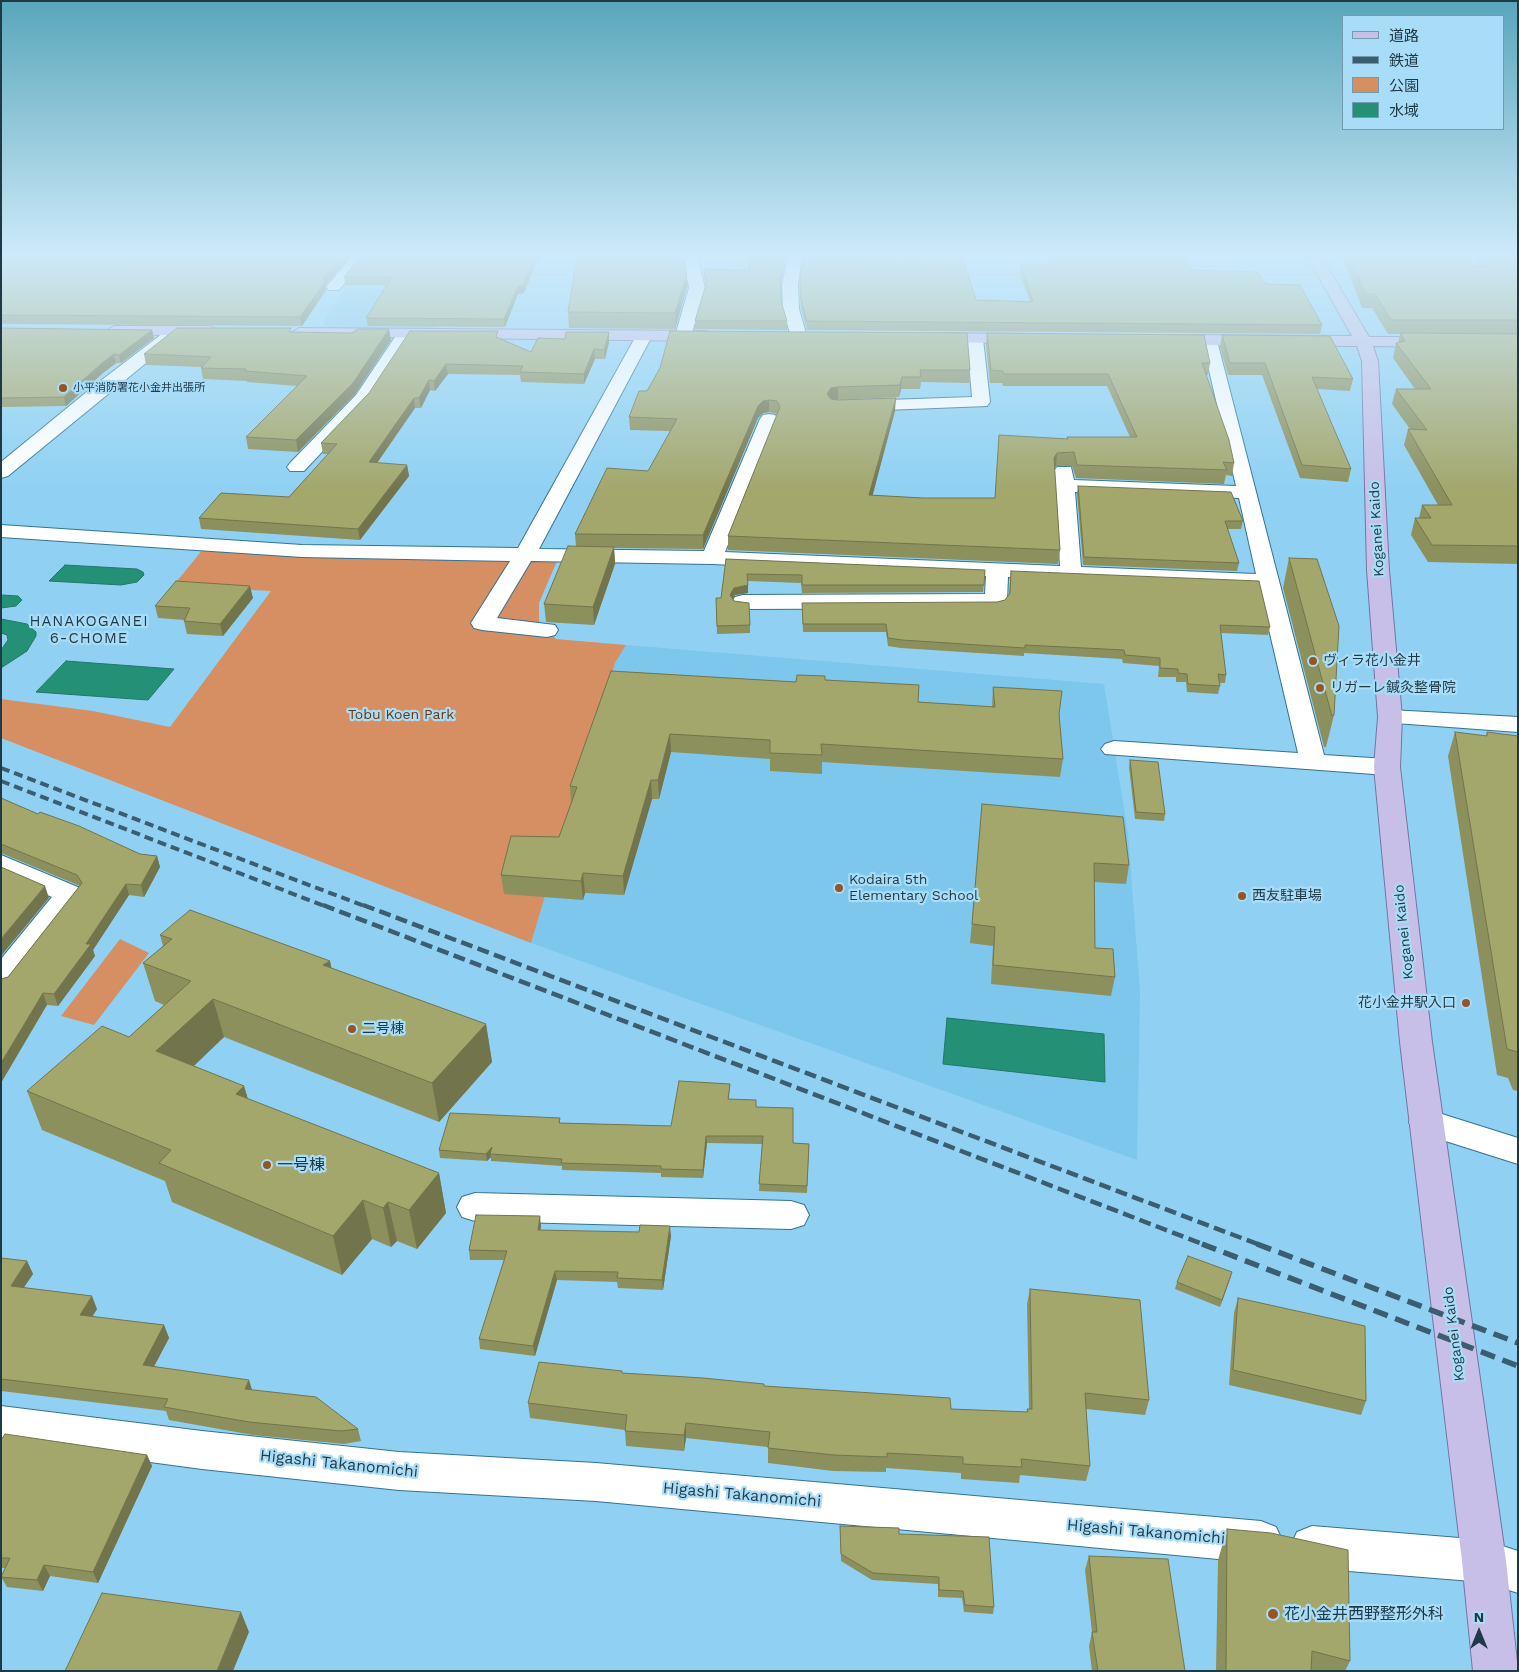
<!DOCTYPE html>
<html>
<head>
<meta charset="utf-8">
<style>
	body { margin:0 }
	#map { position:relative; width:1519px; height:1672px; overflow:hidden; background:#90d1f3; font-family:"Work Sans","Noto Sans JP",sans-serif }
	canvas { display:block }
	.frame { position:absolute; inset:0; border:2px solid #1f3a47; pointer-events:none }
	.legend { position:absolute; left:1342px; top:15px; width:162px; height:115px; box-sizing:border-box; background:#a9dcf7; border:1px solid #729bb1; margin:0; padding:6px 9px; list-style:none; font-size:15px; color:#1f3a47 }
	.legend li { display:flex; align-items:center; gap:10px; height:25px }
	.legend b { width:25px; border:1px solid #729bb1 }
	.north { position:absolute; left:1454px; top:1607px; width:50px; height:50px; -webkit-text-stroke:4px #a9dcf7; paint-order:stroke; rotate:0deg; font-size:14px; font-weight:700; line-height:20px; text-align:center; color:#1f3a47 }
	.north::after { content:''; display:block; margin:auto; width:18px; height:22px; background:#1f3a47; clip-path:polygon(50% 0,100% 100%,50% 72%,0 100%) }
</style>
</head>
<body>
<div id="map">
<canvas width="1519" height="1672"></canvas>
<div class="frame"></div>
<ul class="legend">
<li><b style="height:6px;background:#c7bfe7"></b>道路</li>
<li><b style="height:6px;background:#3a5e70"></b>鉄道</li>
<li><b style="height:14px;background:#d68f63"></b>公園</li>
<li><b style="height:14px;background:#249176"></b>水域</li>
</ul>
<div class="north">N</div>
</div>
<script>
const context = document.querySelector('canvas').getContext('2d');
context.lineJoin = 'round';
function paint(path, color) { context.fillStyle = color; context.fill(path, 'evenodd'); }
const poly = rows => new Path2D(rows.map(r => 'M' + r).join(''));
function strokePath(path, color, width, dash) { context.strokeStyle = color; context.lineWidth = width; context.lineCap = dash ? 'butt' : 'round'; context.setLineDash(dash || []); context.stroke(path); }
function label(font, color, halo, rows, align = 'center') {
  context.font = font + ' "Work Sans","Noto Sans JP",sans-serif'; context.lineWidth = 4.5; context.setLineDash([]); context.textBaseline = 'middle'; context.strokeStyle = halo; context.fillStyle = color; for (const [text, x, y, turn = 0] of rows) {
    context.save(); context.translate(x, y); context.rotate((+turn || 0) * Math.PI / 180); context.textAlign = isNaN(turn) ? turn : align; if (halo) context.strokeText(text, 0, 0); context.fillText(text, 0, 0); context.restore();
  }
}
paint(poly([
	[346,288,386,289,454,289,434,329,330,328,322,324],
	[626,645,1104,684,1128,834,1140,991,1137,1160,531,943,615,663]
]), '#7dc6ec');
paint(poly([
	[208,543,560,554,539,603,539,621,556,639,626,645,615,663,531,943,1,738,1,699,93,711,170,727,271,591,173,586],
	[120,939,149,953,94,1025,61,1016]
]), '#d68f63');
const water = poly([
	[65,565,137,569,143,572,144,575,137,582,121,585,49,581,65,565],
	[1,595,18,596,22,600,16,606,1,608,1,595],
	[1,619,27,624,36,632,36,636,27,651,1,668,1,650,8,640,7,635,1,633,1,619],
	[66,661,174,669,148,700,36,692,66,661],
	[947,1018,1104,1034,1105,1082,943,1064,947,1018]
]);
paint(water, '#249176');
strokePath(water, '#227768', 1);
const street = poly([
	[352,256,366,256,339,290,329,290,326,287,352,256],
	[683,256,697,256,705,288,691,336,683,341,675,336,689,288,683,256],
	[788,256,802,256,798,285,799,309,807,337,799,342,791,337,783,309,782,285,788,256],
	[173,328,181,333,179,336,8,476,1,478,1,462,94,386,167,330,173,328],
	[405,329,413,334,369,402,304,471,290,471,287,467,290,463,356,395,399,331,405,329],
	[644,331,652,336,539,549,704,551,760,419,763,415,769,414,775,415,778,419,725,552,1060,566,1054,471,1057,467,1071,467,1074,480,1236,486,1202,340,1204,337,1216,337,1324,755,1387,759,1396,761,1400,767,1396,773,1387,775,1105,754,1101,749,1105,744,1114,741,1298,753,1259,587,1008,577,1007,601,1004,606,996,608,743,609,735,607,732,602,735,597,743,595,985,594,986,576,712,564,531,561,497,618,555,625,558,630,555,635,547,637,482,630,474,628,471,623,510,561,302,557,1,537,1,525,302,545,518,548,636,336,644,331],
	[1075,492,1239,498,1256,574,1081,567,1075,492],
	[975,334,983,339,990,402,987,406,859,411,853,410,850,406,853,402,859,401,972,397,967,339,975,334],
	[1390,710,1518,717,1518,732,1381,722,1378,717,1381,712,1390,710],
	[1,855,80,888,84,894,12,987,1,990,1,959,52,897,1,875,1,855],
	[1426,1109,1518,1138,1518,1164,1414,1131,1409,1122,1414,1113,1426,1109],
	[475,1193,791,1201,804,1205,809,1215,804,1225,791,1229,475,1221,462,1217,457,1207,462,1197,475,1193],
	[1,1406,202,1431,399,1452,596,1463,1261,1521,1276,1527,1283,1542,1276,1557,1261,1563,596,1501,399,1490,202,1469,1,1442,1,1406],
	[1312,1526,1484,1540,1518,1551,1518,1593,1484,1582,1312,1568,1297,1562,1290,1547,1297,1532,1312,1526]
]);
const primary = poly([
	[1307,256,1321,256,1369,337,1436,337,1444,342,1436,347,1373,346,1378,361,1389,570,1402,717,1400,767,1432,1042,1506,1561,1518,1671,1473,1671,1462,1561,1400,1042,1374,767,1378,717,1367,570,1362,361,1357,346,1167,345,1159,340,1167,335,1352,336,1307,256],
	[114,326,211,326,219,331,211,336,108,334,106,331,114,326],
	[299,328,706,331,714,336,706,341,293,336,291,333,299,328],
	[929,333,1024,334,1032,339,1024,344,923,341,921,338,929,333]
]);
strokePath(street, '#337391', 2);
strokePath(primary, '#7475a5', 2);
paint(street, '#fff');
paint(primary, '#c7bfe7');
strokePath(poly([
	[1,768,367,907],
	[1,781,327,907]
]), '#3a5e70', 4, [9, 5]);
strokePath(poly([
	[323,905,1205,1245],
	[363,905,1260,1245]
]), '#3a5e70', 4.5, [12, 5.5]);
strokePath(poly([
	[1202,1244,1518,1366],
	[1257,1244,1518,1343]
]), '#3a5e70', 5.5, [15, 8]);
paint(poly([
	[351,256,325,285,326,290,302,326,1,324,1,257],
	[361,256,524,293,518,294,505,327,368,326,366,318,387,285,346,285,344,277],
	[751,256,785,256,780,284,781,301,787,321,787,330,695,329,695,321,706,284,704,277,704,269,749,270],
	[1047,256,1183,256,1192,270,1266,284,1322,325,1320,334,807,330,801,309,800,277,976,300,1030,301,1020,273,1021,265,1049,265],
	[1342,256,1468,256,1474,266,1481,267,1475,256,1518,256,1518,564,1428,562,1411,535,1415,518,1419,518,1422,505,1438,505,1404,445,1408,429,1410,429,1392,404,1396,389,1415,389,1393,358,1396,343,1398,343,1400,334,1388,334,1372,308,1362,308],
	[680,259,687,288,675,329,569,328,568,312],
	[1,328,152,330,154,338,121,363,116,363,103,373,66,406,1,407],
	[291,332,391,340,355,394,298,452,248,449,246,437,297,386,247,382,247,381,203,379,201,367,146,365,144,354],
	[987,333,1210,363,1208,375,1206,375,1234,463,1232,476,1226,475,1224,484,1076,478,1072,466,1056,466,1054,468,1060,550,1058,564,728,550,728,536,777,414,769,412,763,413,758,418,703,549,614,548,615,564,594,625,546,622,544,604,576,546,575,534,648,471,670,431,630,430,629,417,647,391,660,368,970,370,969,383,921,382,920,389,901,389,899,397,835,400,895,411,872,495,923,498,995,498,1067,439,1067,437,1130,437,1107,386,1003,386,1002,383,990,383,986,345],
	[1222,335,1353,379,1350,391,1317,389,1351,469,1348,482,1300,478,1262,375,1228,375,1220,347],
	[499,338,531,352,609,342,605,359,595,359,584,384,521,382,520,375,448,374,435,391,430,390,421,408,415,408,377,463,407,465,409,476,360,540,201,529,199,518,289,497,328,454,323,454,321,443,369,393],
	[1078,486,1243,521,1241,529,1227,529,1239,563,1237,571,1083,565,1077,494],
	[1289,558,1334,715,1326,747,1324,747,1283,588],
	[726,559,985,570,983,592,802,593,801,583,748,581,748,593,735,595,733,599,750,625,750,633,717,634,716,598,721,598],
	[1011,571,1270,627,1268,635,1221,633,1226,675,1225,683,1219,683,1220,686,1218,694,1187,692,1186,682,1176,682,1176,677,1158,677,1159,666,1123,663,1122,659,1024,653,1024,656,901,648,888,646,886,632,803,632,802,611,997,602,1005,600,1009,594],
	[253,598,223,636,187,634,184,621,185,620,158,618,155,606],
	[611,671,796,682,825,680,918,702,992,707,993,687,1059,714,1063,759,1060,777,822,762,822,774,770,771,770,759,671,752,659,799,652,799,624,895,585,893,583,900,504,894,501,875,559,837,571,803,570,786],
	[1455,732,1486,736,1487,732,1518,736,1518,1091,1513,1090,1508,1078,1497,1075,1448,756],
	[1130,760,1165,814,1164,821,1135,819,1129,767],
	[1,798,38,814,140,854,157,856,160,867,144,897,129,895,93,950,95,956,58,1006,47,1005,8,977,80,886,1,853],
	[981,823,1129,865,1126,884,1094,882,1095,948,1115,977,1111,996,991,984,993,946,970,943],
	[160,935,330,961,331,968,486,1024,492,1062,439,1122,224,1037,194,1066,244,1086,248,1099,439,1173,446,1213,417,1249,397,1241,391,1247,372,1239,342,1275,172,1202,165,1181,42,1130,27,1091,129,1037,164,1005,155,1001,143,963,163,946],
	[730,1084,729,1099,756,1107,793,1143,809,1144,807,1193,759,1191,762,1144,707,1143,703,1178,661,1177,661,1173,562,1170,562,1166,491,1161,491,1157,487,1161,440,1158,439,1150,560,1118,560,1123,671,1126],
	[541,1226,540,1230,671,1236,663,1290,618,1288,617,1282,557,1280,535,1356,480,1349,479,1339,504,1260,470,1260,469,1250],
	[1,1258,27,1261,33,1274,24,1287,97,1309,92,1317,164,1325,169,1338,154,1366,252,1390,358,1429,361,1441,344,1444,253,1435,169,1420,166,1411,1,1391],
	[1232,1272,1220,1307,1175,1289,1177,1282],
	[1030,1289,1149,1400,1145,1415,1086,1409,1090,1466,1086,1481,1020,1475,1019,1483,961,1479,961,1473,886,1468,886,1472,833,1471,768,1463,768,1447,686,1438,684,1451,626,1446,625,1430,530,1418,528,1403,622,1371,622,1373,764,1387,951,1409,1027,1412,1027,1409,1029,1409,1027,1304],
	[1238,1298,1366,1401,1361,1415,1229,1385,1234,1313],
	[1,1440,147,1455,152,1466,98,1583,50,1576,43,1591,7,1587,1,1577,5,1568,1,1568],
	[840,1526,899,1534,994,1607,993,1614,964,1612,962,1598,938,1597,938,1584,872,1580,841,1561],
	[1227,1529,1350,1661,1345,1671,1216,1671,1218,1560],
	[1089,1556,1185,1671,1092,1671,1089,1646,1092,1632,1085,1570]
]), '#8c905d');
paint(poly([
	[343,256,351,256,325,285,326,290,302,326,300,317,323,278],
	[536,256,539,256,524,293,518,294,505,327,504,319,518,286],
	[785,256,785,259,780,285,780,277],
	[687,273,687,288,675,329,675,313],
	[389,329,391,340,355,394,298,452,296,440],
	[152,330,154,338,121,363,119,355],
	[609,332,609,342,605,359,604,350],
	[594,349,595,359,584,384,584,374],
	[114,354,116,363,103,373,66,406,64,397,101,364],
	[446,364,448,374,435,391,434,381],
	[902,377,901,389,899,397,900,385],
	[429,380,430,390,421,408,419,398],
	[838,387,838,399,830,401,827,394,831,388],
	[414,398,415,408,370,473,369,462],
	[896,398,895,411,869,509,869,495],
	[769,400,769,412,763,413,758,418,703,549,703,535,758,406,763,401],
	[1057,453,1056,466,1052,471,1054,458],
	[407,465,409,476,360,540,358,529],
	[614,547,615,564,594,625,593,607],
	[748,585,748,593,735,595,730,603,730,595,734,588],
	[250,586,253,598,223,636,220,624],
	[670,734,671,752,659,799,658,780],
	[651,780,652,799,624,895,623,876],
	[157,856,160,867,144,897,141,885],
	[583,873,585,893,583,900,581,881],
	[126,884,129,895,93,950,95,956,58,1006,54,994,86,944],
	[45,886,49,898,1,956,1,939],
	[330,961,338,999,323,965],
	[43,993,47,1005,1,1083,1,1063],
	[213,999,224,1037,168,1090,156,1051],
	[486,1024,492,1062,439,1122,432,1083],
	[244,1086,255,1125,236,1094],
	[706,1136,707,1143,703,1178,703,1170],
	[492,1147,490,1154,491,1157,487,1161,486,1154],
	[439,1173,446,1213,417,1249,409,1210],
	[363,1200,372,1239,342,1275,333,1236],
	[388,1202,397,1241,391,1247,383,1208],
	[540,1216,541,1226,539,1240,538,1230],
	[670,1226,671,1236,663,1290,662,1280],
	[27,1261,33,1274,16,1299,11,1286],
	[555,1271,557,1280,535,1356,533,1346],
	[1232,1272,1230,1279,1220,1307,1222,1300],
	[92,1296,97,1309,85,1328,80,1315],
	[164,1325,169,1338,148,1378,143,1365],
	[249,1380,253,1393,245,1389],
	[686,1423,686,1438,684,1451,684,1435],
	[147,1455,152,1466,98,1583,93,1572],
	[44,1565,50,1576,43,1591,37,1580],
	[241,1612,249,1632,233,1671,217,1671]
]), '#72754c');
const building = poly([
	[129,256,343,256,323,278,325,282,300,317,1,315,1,257,129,257,129,256],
	[361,256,536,256,523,285,518,286,504,319,366,318,392,277,344,277,361,256],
	[580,256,680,256,679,259,684,260,687,273,675,313,568,312,576,263,580,256],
	[751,256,785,256,780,277,781,301,787,321,695,321,707,281,704,269,749,270,751,256],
	[804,256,837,256,963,259,976,300,1033,302,1021,265,1050,265,1051,261,1050,256,1183,256,1192,270,1257,272,1266,284,1300,285,1322,325,807,321,801,300,800,277,804,256],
	[1350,256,1468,256,1474,266,1486,267,1489,261,1486,256,1518,256,1518,320,1391,320,1375,294,1365,294,1350,256],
	[1,328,152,330,119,355,114,354,101,364,64,397,1,398,1,328],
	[177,328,291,328,289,332,352,333,358,329,389,329,353,383,296,440,246,437,307,376,245,371,246,369,201,368,211,357,144,354,177,328],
	[410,331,498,331,496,337,531,352,538,338,565,339,566,332,609,332,604,350,594,349,584,374,520,372,523,366,446,364,434,381,429,380,419,398,414,398,369,462,407,465,358,529,199,518,221,493,289,497,337,444,321,443,369,393,410,331],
	[670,331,967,333,970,370,920,370,921,377,902,377,900,385,838,387,831,388,827,394,831,399,838,400,896,398,869,495,923,498,995,498,999,435,1068,439,1067,437,1137,437,1108,374,1004,374,1003,371,991,370,987,333,1204,335,1210,363,1202,363,1229,440,1234,463,1223,462,1227,470,1077,465,1074,452,1057,453,1054,458,1060,550,728,536,780,407,777,401,769,400,763,401,758,406,703,535,575,534,607,468,648,471,677,419,629,417,639,391,647,391,660,368,670,331],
	[1400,333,1518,334,1518,546,1432,545,1415,518,1431,518,1422,505,1452,505,1408,429,1427,430,1396,389,1431,389,1396,343,1405,341,1400,333],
	[1222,335,1330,336,1353,379,1312,377,1351,469,1302,465,1265,363,1230,363,1222,335],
	[1078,486,1231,492,1243,521,1225,521,1239,563,1084,557,1078,486],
	[568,546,614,547,593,607,544,604,568,546],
	[1289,558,1317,559,1339,626,1334,715,1332,716,1289,558],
	[726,559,985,570,984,585,802,585,802,575,747,574,748,585,734,588,730,595,734,601,749,603,750,625,717,626,716,598,721,598,726,559],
	[1011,571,1259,581,1270,627,1220,625,1226,675,1218,674,1220,686,1188,684,1187,674,1178,673,1178,669,1160,668,1160,658,1125,655,1124,650,1025,645,1025,648,902,640,888,638,886,624,803,624,802,603,997,602,1005,600,1010,593,1011,571],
	[176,581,250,586,220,624,184,621,190,608,155,606,176,581],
	[611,671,796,682,797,675,825,676,825,680,919,685,918,702,995,707,993,687,1062,691,1059,714,1063,759,821,744,822,755,770,753,770,740,670,734,658,780,651,780,623,876,583,873,581,881,501,875,511,836,559,837,577,787,570,786,611,671],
	[1455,732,1487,736,1487,732,1518,736,1518,1052,1507,1049,1455,732],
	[1130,760,1158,762,1165,814,1136,812,1130,760],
	[1,798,38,814,40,812,79,826,140,854,157,856,141,885,126,884,86,944,91,944,54,994,43,993,1,1063,1,979,8,977,82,883,77,875,1,844,1,798],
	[982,804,1123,817,1129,865,1094,863,1095,948,1113,949,1115,977,993,965,995,927,972,924,982,804],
	[1,867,45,886,1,939,1,867],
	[190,910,330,961,323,965,486,1024,432,1083,213,999,156,1051,244,1086,236,1094,439,1173,409,1210,388,1202,383,1208,363,1200,333,1236,159,1163,171,1150,27,1091,102,1026,129,1037,191,981,143,963,172,939,160,935,190,910],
	[679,1081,730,1084,728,1099,756,1100,756,1107,793,1108,793,1143,809,1144,807,1186,759,1184,763,1136,706,1136,703,1170,661,1169,661,1166,561,1163,562,1159,490,1154,492,1147,486,1154,439,1150,450,1113,560,1118,559,1123,671,1126,679,1081],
	[476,1215,540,1216,538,1230,639,1232,640,1225,670,1226,662,1280,617,1278,618,1272,555,1271,533,1346,479,1339,507,1251,469,1250,476,1215],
	[1188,1256,1232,1272,1222,1300,1177,1282,1188,1256],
	[1,1258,27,1261,11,1286,92,1296,80,1315,164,1325,143,1365,249,1380,245,1389,316,1397,358,1429,341,1431,249,1422,164,1407,168,1399,1,1379,1,1258],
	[1030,1289,1140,1300,1149,1400,1085,1393,1090,1466,1021,1459,1022,1467,963,1464,963,1457,887,1453,887,1457,834,1455,768,1448,770,1432,686,1423,684,1435,625,1431,627,1415,528,1403,539,1362,622,1371,622,1373,703,1378,764,1384,764,1386,950,1398,951,1409,1028,1412,1027,1409,1032,1409,1030,1289],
	[1238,1298,1365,1326,1366,1401,1233,1370,1238,1298],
	[5,1434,147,1455,93,1572,44,1565,37,1580,1,1577,10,1558,1,1558,1,1440,5,1434],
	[840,1526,899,1528,899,1534,989,1537,994,1607,965,1605,963,1591,939,1590,939,1577,873,1573,841,1554,840,1526],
	[1227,1529,1271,1533,1348,1550,1350,1661,1312,1651,1311,1671,1226,1671,1227,1529],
	[1089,1556,1168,1559,1185,1671,1098,1671,1092,1632,1097,1632,1089,1556],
	[102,1593,241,1612,217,1671,65,1671,102,1593]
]);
paint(building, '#a3a76c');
strokePath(building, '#72754c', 1);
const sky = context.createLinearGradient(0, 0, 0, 490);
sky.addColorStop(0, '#59a6ba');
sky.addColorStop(0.52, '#cdeafa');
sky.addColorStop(1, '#cdeafa00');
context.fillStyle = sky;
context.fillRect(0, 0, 1519, 490);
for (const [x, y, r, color] of [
	[63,388,5,"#975425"],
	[1313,661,5,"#975425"],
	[1320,688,5,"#975425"],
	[839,888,5,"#975425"],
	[1242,896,5,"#975425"],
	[1466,1003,5,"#975425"],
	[352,1029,5,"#975425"],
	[267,1165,5,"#975425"],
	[1273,1614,6,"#975425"]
]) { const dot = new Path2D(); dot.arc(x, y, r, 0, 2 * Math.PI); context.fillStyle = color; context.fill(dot); strokePath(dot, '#a9dcf7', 2); }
label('11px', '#1f3a47', '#a9dcf7', [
	["小平消防署花小金井出張所",73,388]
], 'left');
label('14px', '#1f3a47', '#a9dcf7', [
	["Koganei Kaido",1377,529,-93],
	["Koganei Kaido",1404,932,-96],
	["Koganei Kaido",1454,1334,-97]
]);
label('14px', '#1f3a47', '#a9dcf7', [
	["ヴィラ花小金井",1323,661],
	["リガーレ鍼灸整骨院",1330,688],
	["Kodaira 5th",849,880],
	["Elementary School",849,896],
	["西友駐車場",1252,896],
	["花小金井駅入口",1456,1003,"right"],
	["二号棟",362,1029]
], 'left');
label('14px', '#6f360a', '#a9dcf7', [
	["Tobu Koen Park",401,715]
]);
context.letterSpacing = '1px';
label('15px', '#1f3a47', '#a9dcf7', [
	["HANAKOGANEI",89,622],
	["6-CHOME",89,639]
]);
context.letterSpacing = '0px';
label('16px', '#1f3a47', '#a9dcf7', [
	["一号棟",277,1165],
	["花小金井西野整形外科",1284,1614]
], 'left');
label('16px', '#1f3a47', '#a9dcf7', [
	["Higashi Takanomichi",339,1464,6],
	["Higashi Takanomichi",742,1495,5],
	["Higashi Takanomichi",1146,1532,5]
]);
</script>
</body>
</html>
